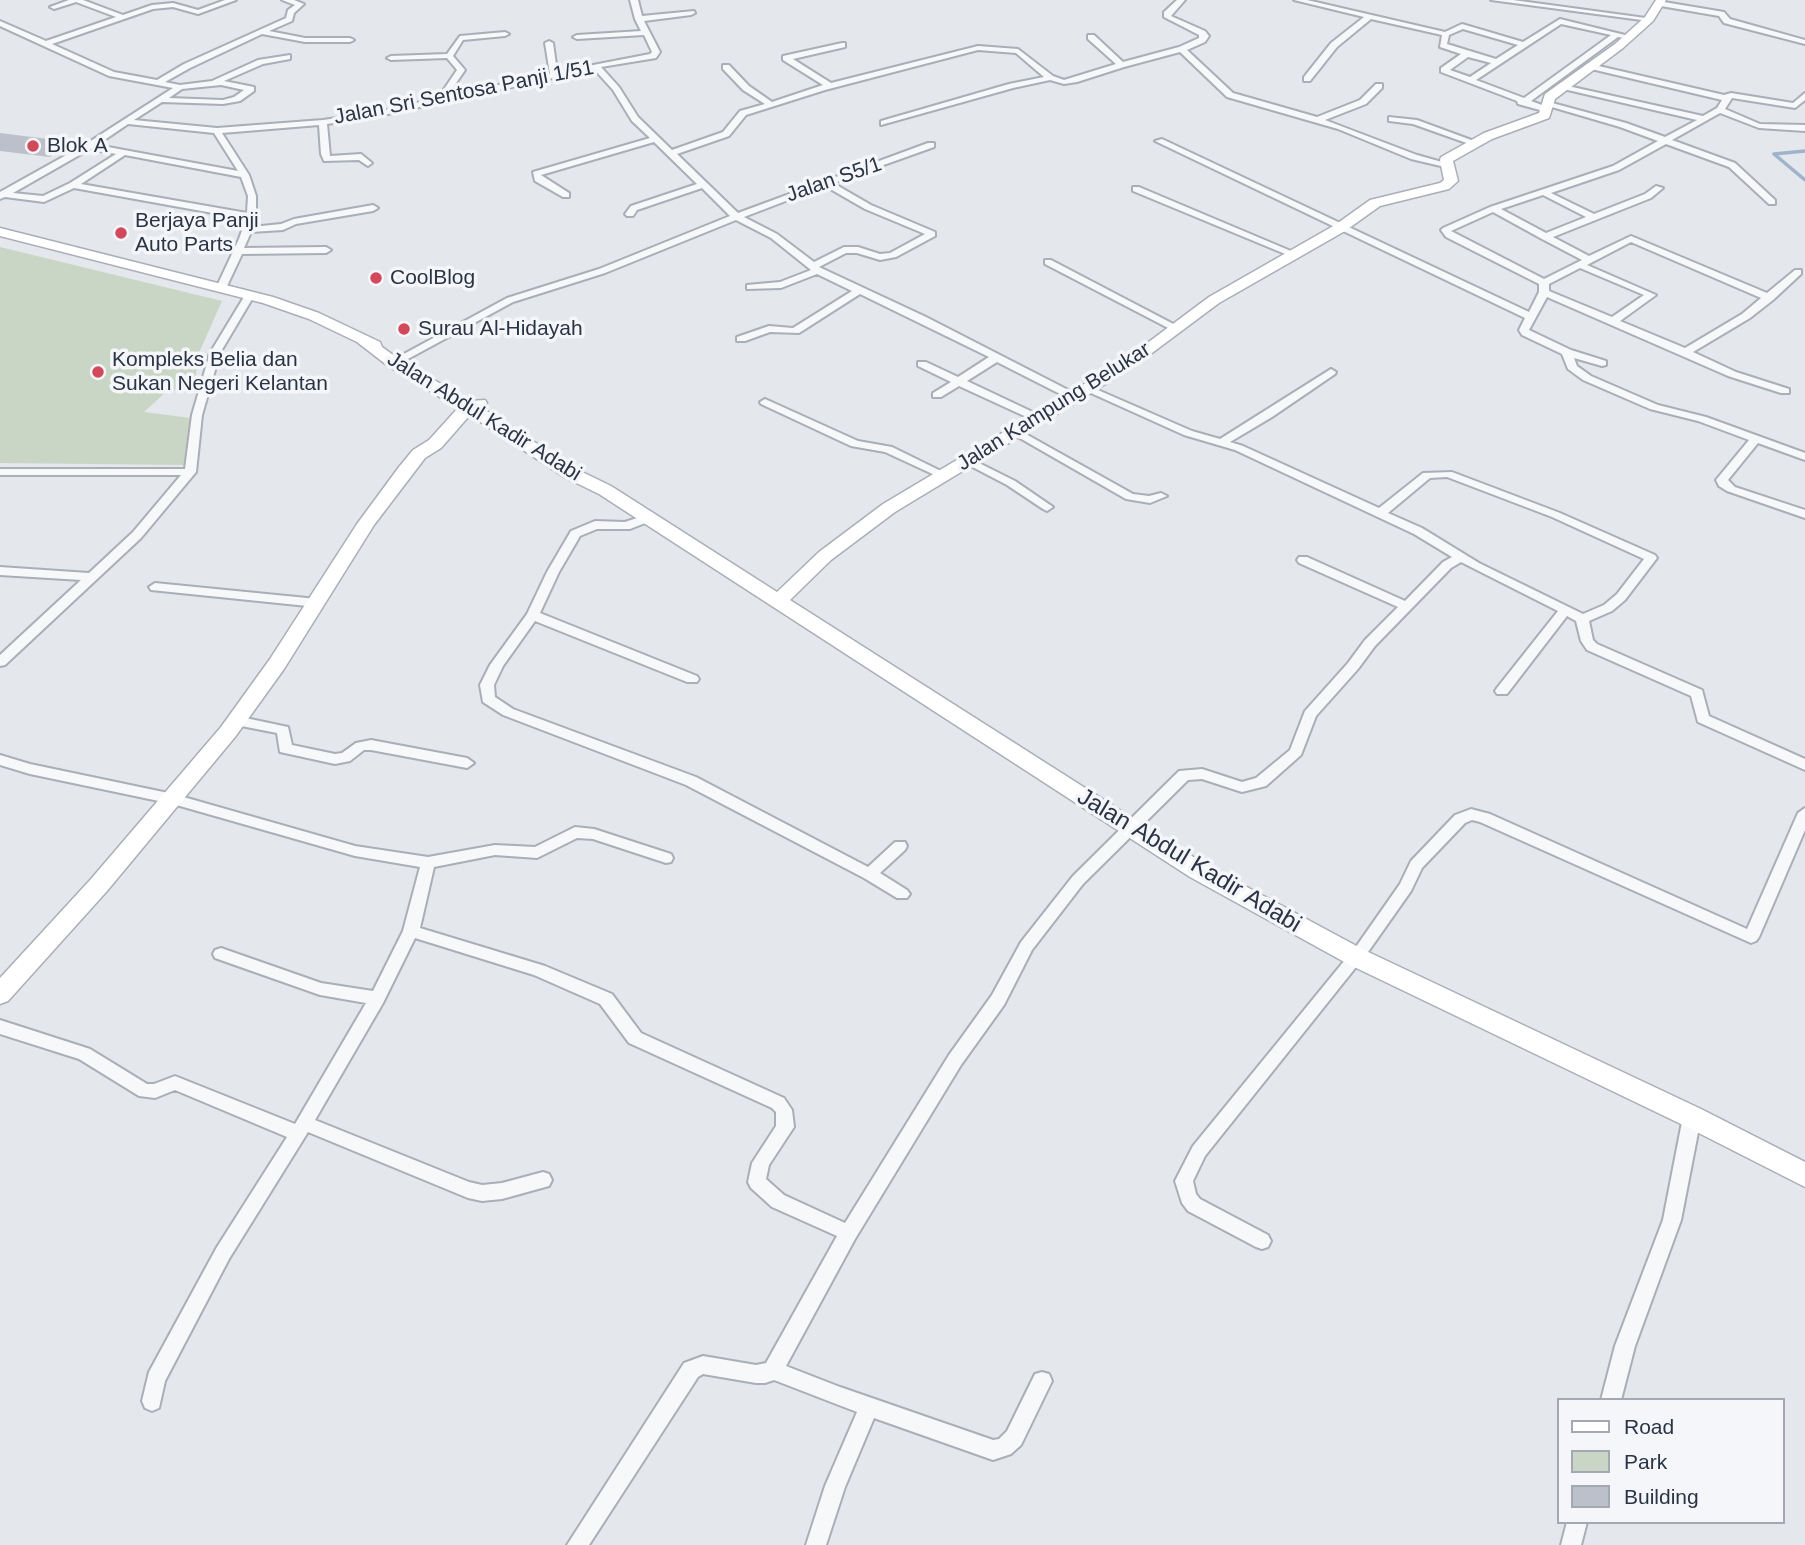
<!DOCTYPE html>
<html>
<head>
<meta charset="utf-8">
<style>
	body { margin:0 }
	#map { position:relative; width:1805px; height:1545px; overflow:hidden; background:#e4e7ec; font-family:Helvetica,sans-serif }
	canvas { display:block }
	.legend { position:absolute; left:1557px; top:1398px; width:228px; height:126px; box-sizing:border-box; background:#f4f6f9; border:2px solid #a4a8b1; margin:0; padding:9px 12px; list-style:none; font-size:21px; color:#2b3445 }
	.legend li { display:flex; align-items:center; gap:14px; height:35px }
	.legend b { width:35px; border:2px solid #a4a8b1 }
</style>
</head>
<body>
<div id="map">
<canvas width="1805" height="1545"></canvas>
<ul class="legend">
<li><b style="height:9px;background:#fff"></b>Road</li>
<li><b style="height:19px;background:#c9d6c5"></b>Park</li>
<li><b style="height:19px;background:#bbc0ca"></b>Building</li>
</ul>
</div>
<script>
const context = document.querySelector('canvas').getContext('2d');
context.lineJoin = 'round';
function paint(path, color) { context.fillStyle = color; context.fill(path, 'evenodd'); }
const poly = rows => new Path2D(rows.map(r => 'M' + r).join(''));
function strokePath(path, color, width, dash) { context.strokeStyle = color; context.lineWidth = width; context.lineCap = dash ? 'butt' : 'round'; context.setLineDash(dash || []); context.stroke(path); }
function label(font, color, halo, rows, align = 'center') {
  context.font = font + ' Helvetica,sans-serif'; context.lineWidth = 7; context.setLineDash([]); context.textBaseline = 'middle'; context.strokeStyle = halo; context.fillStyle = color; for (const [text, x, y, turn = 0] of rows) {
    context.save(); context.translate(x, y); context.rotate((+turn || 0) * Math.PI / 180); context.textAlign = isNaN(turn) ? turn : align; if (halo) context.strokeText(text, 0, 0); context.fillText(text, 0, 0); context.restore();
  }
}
paint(poly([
	[0,247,222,301,198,355,194,392,169,389,144,412,191,418,186,465,0,463]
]), '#c9d6c5');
strokePath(poly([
	[1805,151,1774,154,1805,180]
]), '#9fb4cc', 3.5);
paint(poly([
	[0,133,72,142,50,157,0,151]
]), '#bbc0ca');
const street = poly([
	[69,0,83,0,123,15,152,5,173,3,198,10,225,0,236,0,198,14,173,7,153,9,52,44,114,72,157,80,184,64,286,18,288,10,295,5,282,0,294,0,304,4,294,13,292,21,269,31,305,38,350,38,354,40,350,42,305,42,262,34,190,68,165,82,180,85,212,81,258,60,290,55,290,59,263,64,224,81,254,87,254,91,240,101,223,104,162,102,134,120,217,128,323,120,383,111,438,98,457,70,447,58,391,60,387,58,391,56,447,54,460,36,505,32,509,34,505,36,463,40,453,56,465,70,447,96,550,74,545,43,549,41,553,43,557,72,650,54,652,52,644,35,577,39,573,37,577,35,641,31,635,19,630,0,638,0,642,16,694,11,695,13,691,15,644,21,660,52,656,58,601,67,619,87,638,117,672,150,723,132,740,111,765,104,743,90,723,69,723,65,729,65,749,86,772,102,823,85,783,60,783,56,842,43,845,43,845,47,793,59,831,83,978,46,1018,49,1053,76,1064,80,1116,64,1088,39,1088,35,1094,35,1123,62,1179,47,1199,38,1199,35,1164,17,1164,12,1177,0,1185,0,1171,16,1205,31,1209,36,1205,42,1187,50,1233,93,1317,117,1360,100,1376,84,1382,84,1382,88,1366,104,1325,120,1417,155,1449,164,1445,167,1411,159,1338,129,1227,97,1180,52,1124,67,1077,82,1064,84,1050,80,1013,88,881,125,881,121,1009,84,1044,77,1016,53,978,50,825,90,746,115,729,136,677,154,738,213,928,143,934,143,934,147,833,183,871,205,935,232,935,236,896,257,880,260,857,253,846,253,819,267,926,317,1076,394,1076,398,1068,398,997,362,967,381,1041,416,1041,420,1033,420,959,386,941,397,933,397,933,393,951,382,918,366,918,362,926,362,958,377,989,357,860,294,799,333,770,332,745,341,737,341,737,337,769,326,793,328,852,291,817,274,781,288,747,289,747,285,780,282,811,270,771,238,736,220,605,273,513,302,406,360,401,357,402,355,507,298,599,269,730,216,702,188,637,210,633,216,627,216,625,214,631,206,697,184,654,142,541,175,569,193,569,197,563,197,535,181,533,172,650,138,632,121,613,90,594,69,383,115,327,124,330,156,361,154,372,163,368,166,359,160,324,161,321,154,319,125,222,133,249,175,256,196,256,217,252,227,281,224,294,219,373,205,378,208,373,211,296,224,283,230,251,232,244,248,326,247,331,250,326,253,242,254,227,286,219,288,217,286,239,239,246,219,74,188,44,202,5,197,0,199,0,192,86,144,173,88,109,76,0,26,0,21,46,41,116,17,76,2,54,9,50,7,69,0],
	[221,85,244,90,234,97,223,100,169,98,182,89,221,85],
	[128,124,214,133,238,171,97,145,128,124],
	[90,149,116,154,70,183,43,196,13,193,90,149],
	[125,155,241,177,248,196,247,213,81,184,125,155],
	[825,186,865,209,925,234,890,253,880,254,858,247,844,247,814,262,777,234,744,217,825,186],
	[1294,0,1307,0,1445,32,1462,24,1523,42,1560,19,1633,37,1629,39,1618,37,1531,101,1550,108,1551,110,1547,112,1518,104,1517,101,1441,72,1441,68,1461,54,1440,47,1442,35,1371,19,1337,47,1310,81,1304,81,1304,77,1331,43,1364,17,1294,0],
	[1561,24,1611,35,1524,98,1476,80,1561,24],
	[1463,29,1518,45,1496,59,1447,44,1449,35,1463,29],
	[1468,57,1491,63,1470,77,1450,70,1468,57],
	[1491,0,1513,0,1653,19,1649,21,1491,0],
	[1658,1,1724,12,1730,19,1805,40,1805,44,1724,23,1719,16,1655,5,1658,1],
	[1590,64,1724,95,1731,93,1793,103,1805,93,1805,100,1795,108,1732,98,1725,109,1760,124,1805,125,1805,131,1759,128,1720,113,1672,140,1735,163,1775,200,1775,204,1769,204,1729,167,1666,144,1619,170,1551,193,1594,214,1645,194,1656,186,1663,188,1651,198,1553,237,1589,256,1631,236,1767,293,1795,270,1801,270,1801,274,1773,300,1750,318,1693,352,1736,372,1789,389,1789,393,1781,393,1728,376,1547,297,1529,330,1571,350,1606,361,1606,365,1602,366,1574,358,1577,366,1591,376,1658,405,1706,417,1805,453,1805,460,1758,443,1728,480,1735,487,1805,510,1805,518,1727,491,1719,486,1716,480,1749,440,1698,421,1650,409,1583,380,1568,369,1562,354,1522,335,1519,330,1525,318,1155,141,1162,139,1529,312,1539,292,1539,284,1446,237,1441,230,1443,228,1490,207,1613,166,1658,141,1620,127,1545,105,1545,101,1626,123,1665,137,1697,120,1559,88,1559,84,1703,116,1717,108,1722,100,1587,68,1586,66,1590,64],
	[1543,195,1586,217,1546,233,1501,209,1543,195],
	[1493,212,1542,239,1582,260,1544,279,1451,231,1493,212],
	[1631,242,1761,298,1742,314,1685,348,1620,321,1656,295,1587,265,1631,242],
	[1580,268,1644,295,1612,317,1549,291,1549,284,1580,268],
	[1389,117,1417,120,1482,144,1475,146,1413,124,1389,121,1389,117],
	[1133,187,1139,187,1298,254,1290,256,1133,191,1133,187],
	[1045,260,1051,260,1181,328,1172,330,1045,264,1045,260],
	[247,292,255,294,220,353,202,415,196,472,141,538,5,665,0,666,0,655,81,580,0,575,0,567,89,573,133,532,181,475,0,475,0,469,185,469,192,415,210,353,247,292],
	[1331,369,1336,372,1335,374,1272,417,1230,442,1243,446,1379,508,1423,473,1452,472,1560,513,1655,555,1657,558,1625,600,1612,611,1589,621,1593,640,1597,644,1702,690,1709,716,1805,759,1805,770,1698,722,1691,696,1587,650,1581,641,1576,621,1567,616,1507,694,1497,694,1495,691,1497,688,1558,611,1461,562,1451,568,1375,646,1358,669,1316,716,1301,755,1266,786,1242,792,1202,779,1188,780,1083,884,1032,950,1004,1005,961,1065,855,1239,786,1366,840,1387,993,1440,999,1439,1007,1431,1035,1374,1042,1372,1049,1374,1052,1381,1021,1445,1011,1454,993,1460,874,1418,845,1487,826,1545,806,1545,825,1486,857,1412,774,1380,765,1383,756,1383,703,1374,698,1377,589,1545,567,1545,684,1363,703,1356,756,1365,766,1363,837,1236,772,1207,751,1188,748,1182,752,1163,776,1126,776,1112,772,1108,629,1043,600,1004,534,975,415,938,383,1003,315,1120,469,1182,482,1185,502,1183,543,1172,549,1174,552,1180,549,1186,502,1199,482,1201,468,1198,308,1132,229,1259,165,1381,159,1408,152,1411,145,1408,142,1401,149,1372,217,1247,287,1137,175,1090,155,1098,139,1096,79,1059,0,1034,0,1020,90,1049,147,1084,154,1084,175,1076,295,1124,366,1003,320,995,215,958,213,954,215,950,221,948,321,983,373,991,403,931,420,867,355,856,173,804,30,774,0,765,0,755,30,764,173,794,355,846,428,857,495,845,535,847,575,827,594,829,671,854,673,858,671,862,666,863,593,839,577,838,537,858,495,855,434,867,420,928,545,966,612,994,641,1033,784,1098,792,1110,794,1127,769,1165,766,1179,784,1195,845,1223,949,1055,992,995,1021,942,1073,876,1179,771,1202,769,1242,782,1256,778,1290,750,1305,711,1348,663,1365,640,1398,607,1299,563,1297,560,1299,557,1307,557,1405,601,1443,562,1452,557,1414,534,1235,450,1184,435,1082,389,1087,386,1091,387,1192,431,1220,439,1331,369],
	[1447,477,1552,517,1644,559,1617,594,1604,605,1583,614,1479,563,1422,528,1388,513,1430,478,1447,477],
	[765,399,858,441,892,447,949,475,943,478,939,477,885,452,851,446,761,404,760,402,765,399],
	[1015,428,1133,494,1149,496,1161,493,1167,496,1150,503,1126,499,1011,433,1009,431,1015,428],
	[967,457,1015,481,1053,507,1047,511,1043,509,1007,485,963,462,963,458,967,457],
	[649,514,653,516,653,520,630,529,597,529,580,536,559,572,540,613,697,676,699,679,697,682,687,682,535,621,503,666,494,685,495,697,513,709,696,777,868,867,895,842,905,842,907,846,905,850,880,873,907,890,910,894,907,898,897,898,864,878,686,785,503,715,483,702,480,685,490,665,527,614,547,572,571,531,595,521,625,522,649,514],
	[155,583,317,599,323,603,317,607,151,590,149,587,155,583],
	[236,716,288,727,292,745,335,754,342,753,356,743,371,740,467,758,474,763,467,768,371,750,364,750,350,761,335,764,280,752,277,733,231,724,229,721,231,718,236,716],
	[1805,808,1805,830,1759,937,1756,941,1751,943,1480,822,1472,820,1465,823,1422,868,1411,891,1368,952,1205,1156,1193,1181,1196,1194,1200,1199,1268,1235,1271,1241,1268,1247,1262,1249,1256,1247,1188,1211,1182,1203,1175,1181,1193,1146,1358,944,1400,884,1411,861,1455,815,1471,809,1490,814,1747,929,1798,813,1805,808],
	[1692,1110,1698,1112,1701,1117,1681,1220,1635,1346,1621,1400,1601,1400,1615,1346,1663,1220,1683,1117,1686,1112,1692,1110],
	[1567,1522,1587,1522,1581,1545,1561,1545,1567,1522]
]);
const secondary = poly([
	[1656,0,1666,0,1653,21,1623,48,1555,99,1549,118,1492,139,1453,161,1458,181,1449,189,1380,206,1345,231,1219,303,1152,353,1093,392,895,512,831,560,790,600,1206,865,1364,950,1701,1109,1805,1162,1805,1187,1683,1125,1348,964,1190,877,599,494,564,477,470,415,441,448,425,458,374,525,284,669,235,737,107,891,8,1001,0,1004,0,978,91,879,221,727,270,659,357,524,399,467,413,450,429,440,458,408,388,366,357,342,309,319,263,303,0,236,0,228,273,297,319,313,380,342,382,347,400,360,470,401,485,400,487,403,482,408,576,469,611,486,777,592,819,552,883,504,1081,386,1142,347,1209,297,1335,225,1370,200,1440,183,1444,180,1440,160,1441,157,1484,133,1539,113,1545,94,1615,44,1645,17,1656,0]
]);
strokePath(street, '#a9aeb7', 4);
strokePath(secondary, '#a9aeb7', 3);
paint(street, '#f7f8fa');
paint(secondary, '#fff');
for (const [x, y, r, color] of [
	[33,146,7,"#d1495b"],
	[121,233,7,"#d1495b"],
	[376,278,7,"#d1495b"],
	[404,329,7,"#d1495b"],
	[98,372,7,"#d1495b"]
]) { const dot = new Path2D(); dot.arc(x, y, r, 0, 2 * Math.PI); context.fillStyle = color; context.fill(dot); strokePath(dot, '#f4f6f9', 2.5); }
label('21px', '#2b3445', '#f4f6f9', [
	["Jalan Sri Sentosa Panji 1/51",464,93,-11],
	["Jalan S5/1",834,180,-19],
	["Jalan Kampung Belukar",1054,407,-32],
	["Jalan Abdul Kadir Adabi",484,417,32]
]);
label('21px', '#2b3445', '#f4f6f9', [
	["Blok A",47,146],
	["Berjaya Panji",135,221],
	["Auto Parts",135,245],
	["CoolBlog",390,278],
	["Surau Al-Hidayah",418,329],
	["Kompleks Belia dan",112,360],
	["Sukan Negeri Kelantan",112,384]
], 'left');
label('24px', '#2b3445', '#f4f6f9', [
	["Jalan Abdul Kadir Adabi",1189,861,31]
]);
</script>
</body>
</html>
